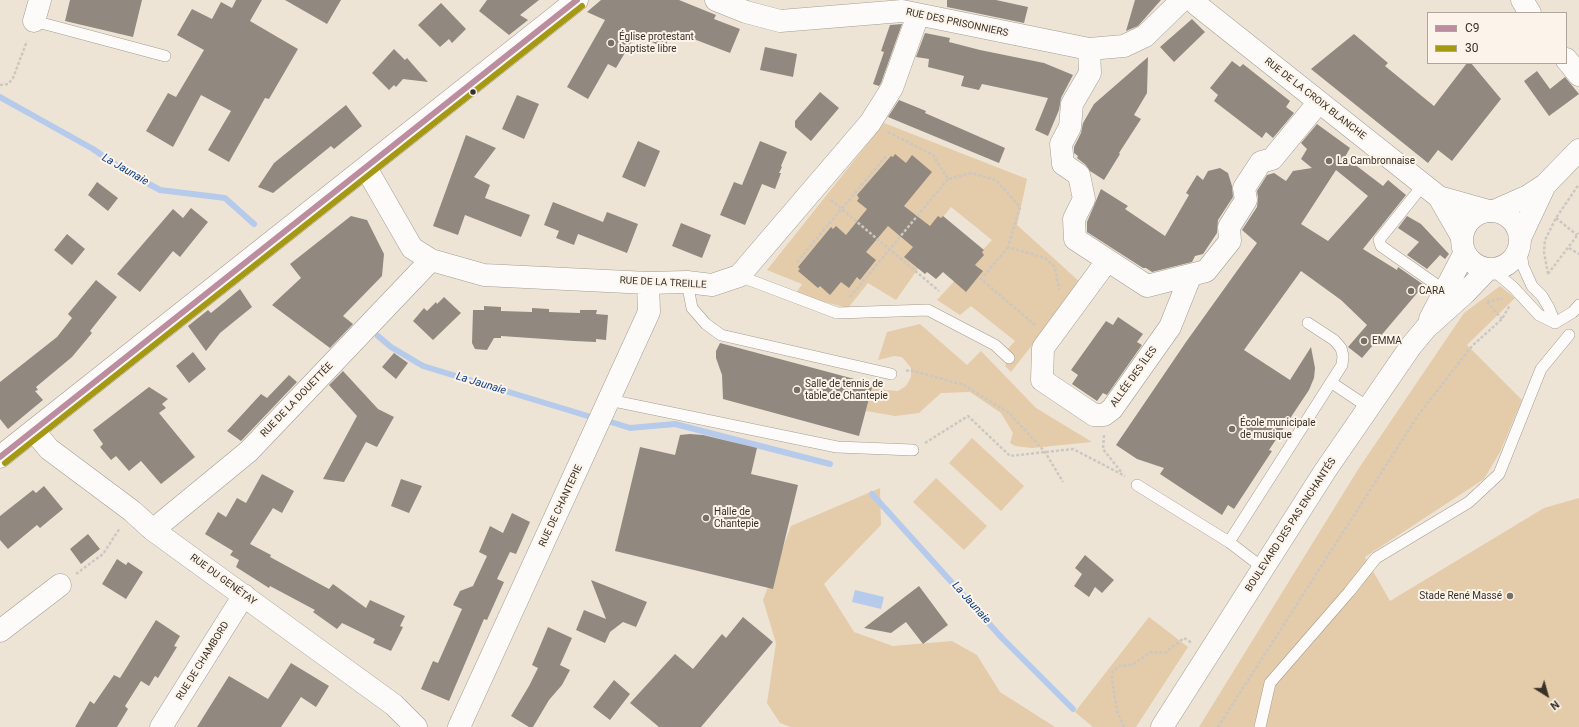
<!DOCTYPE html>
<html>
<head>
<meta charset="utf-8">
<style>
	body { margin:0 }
	#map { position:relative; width:1579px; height:727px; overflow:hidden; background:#eee4d6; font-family:Roboto,sans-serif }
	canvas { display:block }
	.legend { position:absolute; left:1427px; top:12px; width:140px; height:52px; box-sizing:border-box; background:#fcf4ea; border:1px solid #aea69c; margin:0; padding:5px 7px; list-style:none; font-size:12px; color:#383127 }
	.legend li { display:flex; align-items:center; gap:8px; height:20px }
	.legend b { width:20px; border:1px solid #aea69c }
	.north { position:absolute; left:1527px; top:675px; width:40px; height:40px; -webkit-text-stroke:3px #fcf4ea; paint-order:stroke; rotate:143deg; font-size:11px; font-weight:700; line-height:16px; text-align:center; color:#383127 }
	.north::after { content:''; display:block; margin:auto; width:14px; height:18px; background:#383127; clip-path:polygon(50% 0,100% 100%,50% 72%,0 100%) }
</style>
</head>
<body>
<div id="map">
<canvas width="1579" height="727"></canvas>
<ul class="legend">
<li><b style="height:5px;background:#bc8d9f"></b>C9</li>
<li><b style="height:5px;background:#a59812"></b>30</li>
</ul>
<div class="north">N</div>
</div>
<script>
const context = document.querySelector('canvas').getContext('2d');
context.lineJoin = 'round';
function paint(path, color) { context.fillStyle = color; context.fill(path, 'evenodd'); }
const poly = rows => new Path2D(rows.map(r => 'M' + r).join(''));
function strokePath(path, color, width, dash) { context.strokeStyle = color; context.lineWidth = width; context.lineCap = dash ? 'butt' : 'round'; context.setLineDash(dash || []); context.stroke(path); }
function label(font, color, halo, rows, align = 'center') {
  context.font = font + ' Roboto,sans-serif'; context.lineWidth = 4; context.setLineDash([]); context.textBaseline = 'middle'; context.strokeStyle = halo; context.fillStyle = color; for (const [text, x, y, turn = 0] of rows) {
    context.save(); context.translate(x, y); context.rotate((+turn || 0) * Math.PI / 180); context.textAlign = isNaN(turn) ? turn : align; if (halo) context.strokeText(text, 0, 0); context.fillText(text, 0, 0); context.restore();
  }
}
paint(poly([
	[884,123,1027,179,1017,225,1081,283,1011,372,1005,366,1011,357,1006,351,1015,341,971,306,960,315,937,300,992,240,951,207,910,258,920,266,896,300,868,283,848,308,801,296,797,292,802,284,767,270],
	[1500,286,1515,298,1467,345,1522,400,1500,452,1484,479,1365,557,1390,601,1544,508,1579,498,1579,727,1199,727,1359,468,1464,313],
	[920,324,967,365,981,351,1036,408,1092,442,1032,448,1015,446,1010,443,1013,433,1001,413,970,392,941,393,919,413,895,416,866,411,874,380,879,387,886,390,898,391,906,386,911,377,911,368,902,357,894,356,878,360,887,332],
	[972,438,1024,486,1001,511,949,463],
	[936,478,987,526,964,550,913,502],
	[880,488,881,525,824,584,854,632,893,646,952,641,977,655,1000,692,1055,727,791,727,780,723,767,703,776,643,763,600,791,526],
	[1149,617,1188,647,1136,727,1093,727,1075,712]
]), '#e4cba9');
paint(poly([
	[855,590,884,597,881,609,852,602]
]), '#b6cbeb');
strokePath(poly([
	[0,97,93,149,123,170,160,190,225,198,254,224],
	[378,336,391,347,423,366,591,417],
	[611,422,630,428,675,424,830,464],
	[872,494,1002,638,1073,709]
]), '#b6cbeb', 6);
paint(poly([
	[70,0,142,0,133,37,65,21],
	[236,0,262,0,250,21,298,49,269,99,265,98,229,162,208,150,231,111,201,95,173,147,146,131,168,93,176,97,204,50,177,35,192,9,212,19,221,2,232,8],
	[285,0,341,0,327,24],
	[487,0,539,0,520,15,528,20,509,35,479,11],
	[601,0,679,0,716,15,714,19,740,29,730,53,673,31,664,48,636,34,616,68,608,64,588,99,567,87,605,20,587,12],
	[947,0,996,0,1028,7,1024,23,947,7],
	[1135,0,1161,0,1138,26,1126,31],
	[441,3,466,29,452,43,449,39,440,47,418,25],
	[1192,19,1205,32,1174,62,1160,47],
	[902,24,881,83,879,86,873,84,884,52,881,51,890,25],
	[925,33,950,38,949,42,980,50,1044,63,1073,75,1061,98,1059,110,1048,136,1035,130,1048,98,982,84,979,90,961,86,964,76,928,67,929,59,916,57],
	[1354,34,1388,63,1385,66,1434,106,1467,63,1471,63,1501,99,1452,161,1438,150,1428,163,1311,69],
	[765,47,797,54,793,77,760,70],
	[394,49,405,60,407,58,428,82,403,79,396,87,394,85,389,90,372,73],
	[1148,57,1147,93,1134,115,1141,119,1119,153,1120,154,1104,180,1090,171,1086,165,1077,158,1078,156,1074,153,1074,147,1081,133,1083,123,1094,104],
	[1232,61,1240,67,1243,64,1290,101,1286,107,1294,113,1273,138,1266,132,1262,138,1214,101,1218,95,1210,88],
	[1537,71,1550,89,1565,77,1579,94,1549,116,1524,81],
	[820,92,839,108,811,141,795,127,795,121],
	[517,95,539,104,524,139,502,129],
	[899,100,926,111,925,113,1005,148,999,163,888,117],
	[346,105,362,126,334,149,331,146,273,193,258,187,274,163],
	[1317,124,1350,148,1345,157,1383,186,1388,180,1406,195,1363,249,1397,270,1398,267,1424,285,1362,358,1348,347,1367,325,1341,300,1301,271,1244,350,1290,380,1311,347,1315,368,1314,378,1309,390,1269,450,1272,451,1234,509,1228,505,1222,515,1160,474,1164,468,1137,459,1116,445,1186,342,1257,243,1242,230,1257,207,1258,198,1257,191,1267,175,1274,173,1286,181,1293,171,1312,168,1301,159,1307,149,1301,143],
	[1336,170,1368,196,1328,241,1301,224],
	[466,135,496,148,474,177,490,185,485,198,530,215,521,237,465,215,458,235,433,226],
	[638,141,660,151,645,187,622,177],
	[760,141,787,152,781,166,782,167,779,173,781,173,775,189,762,184,745,225,720,215,734,182,742,185],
	[895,154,906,163,912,155,932,172,904,206,930,226,938,216,941,218,943,216,984,250,982,252,984,255,975,265,983,271,966,292,943,272,936,279,927,272,925,274,904,257,913,247,888,226,866,252,876,260,860,280,857,277,849,288,841,282,830,295,820,286,818,288,798,271,800,269,798,267,831,227,833,229,836,226,846,235,867,209,857,201,859,198,857,195,891,156,893,157],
	[1220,168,1228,173,1232,186,1233,197,1218,220,1217,233,1203,254,1195,256,1192,262,1152,272,1146,268,1143,268,1087,232,1087,222,1101,189,1128,206,1125,209,1165,236,1189,195,1186,193,1197,175,1203,180,1208,171],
	[97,182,118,198,108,211,88,195],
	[553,202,603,222,607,212,638,224,627,253,578,234,574,245,556,238,559,231,544,225],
	[191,208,208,222,180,257,173,251,140,292,117,274,173,209,183,218],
	[351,216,367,220,384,254,382,276,343,316,353,324,330,348,272,305,301,278,290,264],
	[1407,216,1421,224,1449,254,1445,259,1440,255,1427,269,1407,255,1419,242,1398,228],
	[681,223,711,235,702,258,672,246],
	[67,234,85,249,72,265,54,250],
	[96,280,117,297,90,331,92,333,72,357,36,387,38,390,35,391,43,400,8,429,0,419,0,382,57,337,72,318,68,314],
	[240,289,252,307,220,333,206,351,188,326,208,310,211,313],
	[444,297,461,313,433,340,413,321,424,308,427,311,436,302,437,304],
	[484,306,501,307,501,311,532,312,532,308,549,309,549,312,580,313,580,310,597,310,596,314,608,315,606,340,596,339,596,342,574,341,501,336,501,338,494,338,487,350,475,349,472,343,473,310,484,310],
	[1118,317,1143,334,1137,342,1142,345,1107,395,1103,393,1097,401,1072,384,1078,375,1071,370,1106,321,1113,325],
	[720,343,873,384,859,436,723,399,722,375,716,358,716,351],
	[193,352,206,369,189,383,176,366],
	[394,353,408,363,396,379,382,367],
	[343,371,378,409,394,417,377,447,366,442,344,482,323,479,357,416,329,385],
	[289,375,297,382,241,441,227,431,261,394,267,398],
	[149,387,168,399,162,404,166,408,159,413,195,457,161,484,141,461,129,471,116,456,111,460,100,447,103,444,93,430],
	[690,434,703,435,757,448,751,474,798,485,773,589,615,551,640,447,675,455,680,435],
	[262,474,294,491,282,513,273,508,250,544,271,555,270,557,329,589,333,584,366,608,370,600,405,616,400,626,403,627,391,651,373,643,375,639,342,623,337,629,313,612,315,610,270,586,269,588,236,567,239,560,230,555,233,551,205,534,218,512,226,517,237,498,246,503],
	[401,479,422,486,409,513,391,506],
	[44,486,63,509,40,528,37,525,8,549,0,540,0,516,33,490,36,493],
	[512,513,530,522,516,554,510,552,497,579,504,582,487,620,484,619,449,701,421,689,433,661,438,663,462,609,453,605,460,591,473,586,487,556,479,552,490,526,503,533],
	[88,534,100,549,81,564,70,549],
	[1085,555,1114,580,1102,593,1095,587,1089,597,1074,586,1082,574,1075,568],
	[117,559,126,565,128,562,143,572,126,599,102,584],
	[591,580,647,602,636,627,623,622,610,632,605,643,576,630,584,610,606,619],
	[919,586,948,625,923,644,906,622,891,633,864,628],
	[743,617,773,642,701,727,659,727,630,703,675,654,693,669,722,634,726,638],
	[156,620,180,636,174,646,177,647,158,678,155,676,149,686,141,681,125,706,128,709,117,727,75,727,90,701,94,704,114,675,120,678],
	[548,627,572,638,560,665,570,670,562,685,549,700,533,727,529,727,511,716,529,686,538,668,532,665],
	[291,663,329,686,316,707,301,697,281,727,197,727,229,676,268,699],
	[614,680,630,694,610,720,593,707]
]), '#91887f');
const service = poly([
	[34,21,165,56],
	[1423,185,1379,240,1381,246,1444,290],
	[1520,244,1523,266,1532,286,1542,296,1549,308,1555,323],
	[1493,270,1513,287,1539,315,1555,323],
	[739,276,837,313,928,310,995,345,1009,358],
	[687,282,692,308,706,324,721,335,891,374],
	[1555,323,1573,312,1579,305],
	[1332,383,1368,407],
	[609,400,837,447,913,450],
	[1137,485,1229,542,1263,568],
	[1229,542,1342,365,1343,356,1341,348,1334,340,1308,323],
	[1260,727,1270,683,1349,592,1376,558,1469,502,1499,474,1541,369,1569,335]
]);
const minor = poly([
	[716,0,746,12,780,21,902,11,1089,49,1124,46,1145,36,1182,0],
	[1194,0,1197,5,1439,197,1462,237],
	[1522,0,1530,13],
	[34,21,40,0],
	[1089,49,1090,73,1072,104,1070,127,1061,144,1063,164,1079,175,1084,199,1074,219,1075,239,1147,286,1206,271,1230,241,1229,227,1246,200,1244,188,1261,162,1272,159,1319,102],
	[1566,59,1579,75],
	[366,168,412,248,431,260,484,275,648,283,687,282,712,285,739,276,870,123,892,88,918,15],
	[1439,197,1489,211],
	[1107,261,1043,348,1042,380,1094,415,1104,415,1112,409,1170,327,1190,277],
	[34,431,49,449,132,511,153,530,394,705,416,727],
	[153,530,249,451,431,260],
	[0,631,60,585],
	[161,727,244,595],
	[459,727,649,312,648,283]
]);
const tertiary = poly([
	[0,457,577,0]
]);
const secondary = poly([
	'1462 240a29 29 0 1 1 58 0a29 29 0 1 1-58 0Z',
	[1494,211,1528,196,1545,185,1579,150],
	[1520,238,1545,185],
	[1430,319,1464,254],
	[1162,727,1325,471,1411,346,1426,328,1465,293,1487,270]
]);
strokePath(service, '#a49c91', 12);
strokePath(minor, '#a49c91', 23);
strokePath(tertiary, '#a49c91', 23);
strokePath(secondary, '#a49c91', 23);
strokePath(poly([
	[0,85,8,84,13,78,27,41],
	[888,132,933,155,948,179,971,173,996,180,1020,207,1008,247,1045,258,1055,267,1059,290],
	[831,200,939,291],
	[1556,218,1577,235],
	[1008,247,981,279,1035,325],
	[1569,248,1579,254],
	[797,262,886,156],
	[1548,274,1544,252,1545,240,1556,218,1579,184],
	[1548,274,1579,233],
	[850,297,948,179],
	[1487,302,1503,298],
	[1487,302,1502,319],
	[906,371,910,370,964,385,1009,413,1045,452,1063,482],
	[1104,435,1103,449,1122,473],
	[925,443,968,416,1010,456,1073,449,1125,476],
	[76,574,103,554,120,528],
	[1124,727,1117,711,1112,679,1113,671,1120,666,1132,665,1151,652,1165,653,1184,638,1192,643],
	[1218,727,1419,414,1472,346,1502,319,1510,305]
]), '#cbc8c2', 2.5, [3, 2]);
strokePath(service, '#fcfbf9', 11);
strokePath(minor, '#fcfbf9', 22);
strokePath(tertiary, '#fcfbf9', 22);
strokePath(secondary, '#fcfbf9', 22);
strokePath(poly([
	[0,457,577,0]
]), '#bc8d9f', 6);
strokePath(poly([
	[5,463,582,6]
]), '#a59812', 6);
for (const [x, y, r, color] of [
	[611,43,4,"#787064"],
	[473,92,3.5,"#383127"],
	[1329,161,4,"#787064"],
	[1411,291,4,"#787064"],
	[1364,341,4,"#787064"],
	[797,390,4,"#787064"],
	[1232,429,4,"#787064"],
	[706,518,4,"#787064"],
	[1510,596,4,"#787064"]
]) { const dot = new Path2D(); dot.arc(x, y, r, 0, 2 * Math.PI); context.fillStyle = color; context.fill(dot); strokePath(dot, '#fcf4ea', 1.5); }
label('10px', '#383127', '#fcf4ea', [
	["RUE DES PRISONNIERS",957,23,12],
	["RUE DE LA CROIX BLANCHE",1315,99,38],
	["RUE DE LA TREILLE",663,283,3],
	["ALLÉE DES ÎLES",1134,377,-54],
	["RUE DE LA DOUETTÉE",297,400,-46],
	["RUE DE CHANTEPIE",561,506,-65],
	["BOULEVARD DES PAS ENCHANTÉS",1291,525,-57],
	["RUE DU GENÉTAY",223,580,36],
	["RUE DE CHAMBORD",203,661,-58]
]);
label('10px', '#383127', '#fcf4ea', [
	["Église protestant",619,37],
	["baptiste libre",619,49],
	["La Cambronnaise",1337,161],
	["CARA",1419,291],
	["EMMA",1372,341],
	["Salle de tennis de",805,384],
	["table de Chantepie",805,396],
	["École municipale",1240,423],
	["de musique",1240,435],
	["Halle de",714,512],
	["Chantepie",714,524],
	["Stade René Massé",1502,596,"right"]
], 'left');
label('italic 11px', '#0b3e87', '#fcf4ea', [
	["La Jaunaie",125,170,30],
	["La Jaunaie",481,384,17],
	["La Jaunaie",971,603,48]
]);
</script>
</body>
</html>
